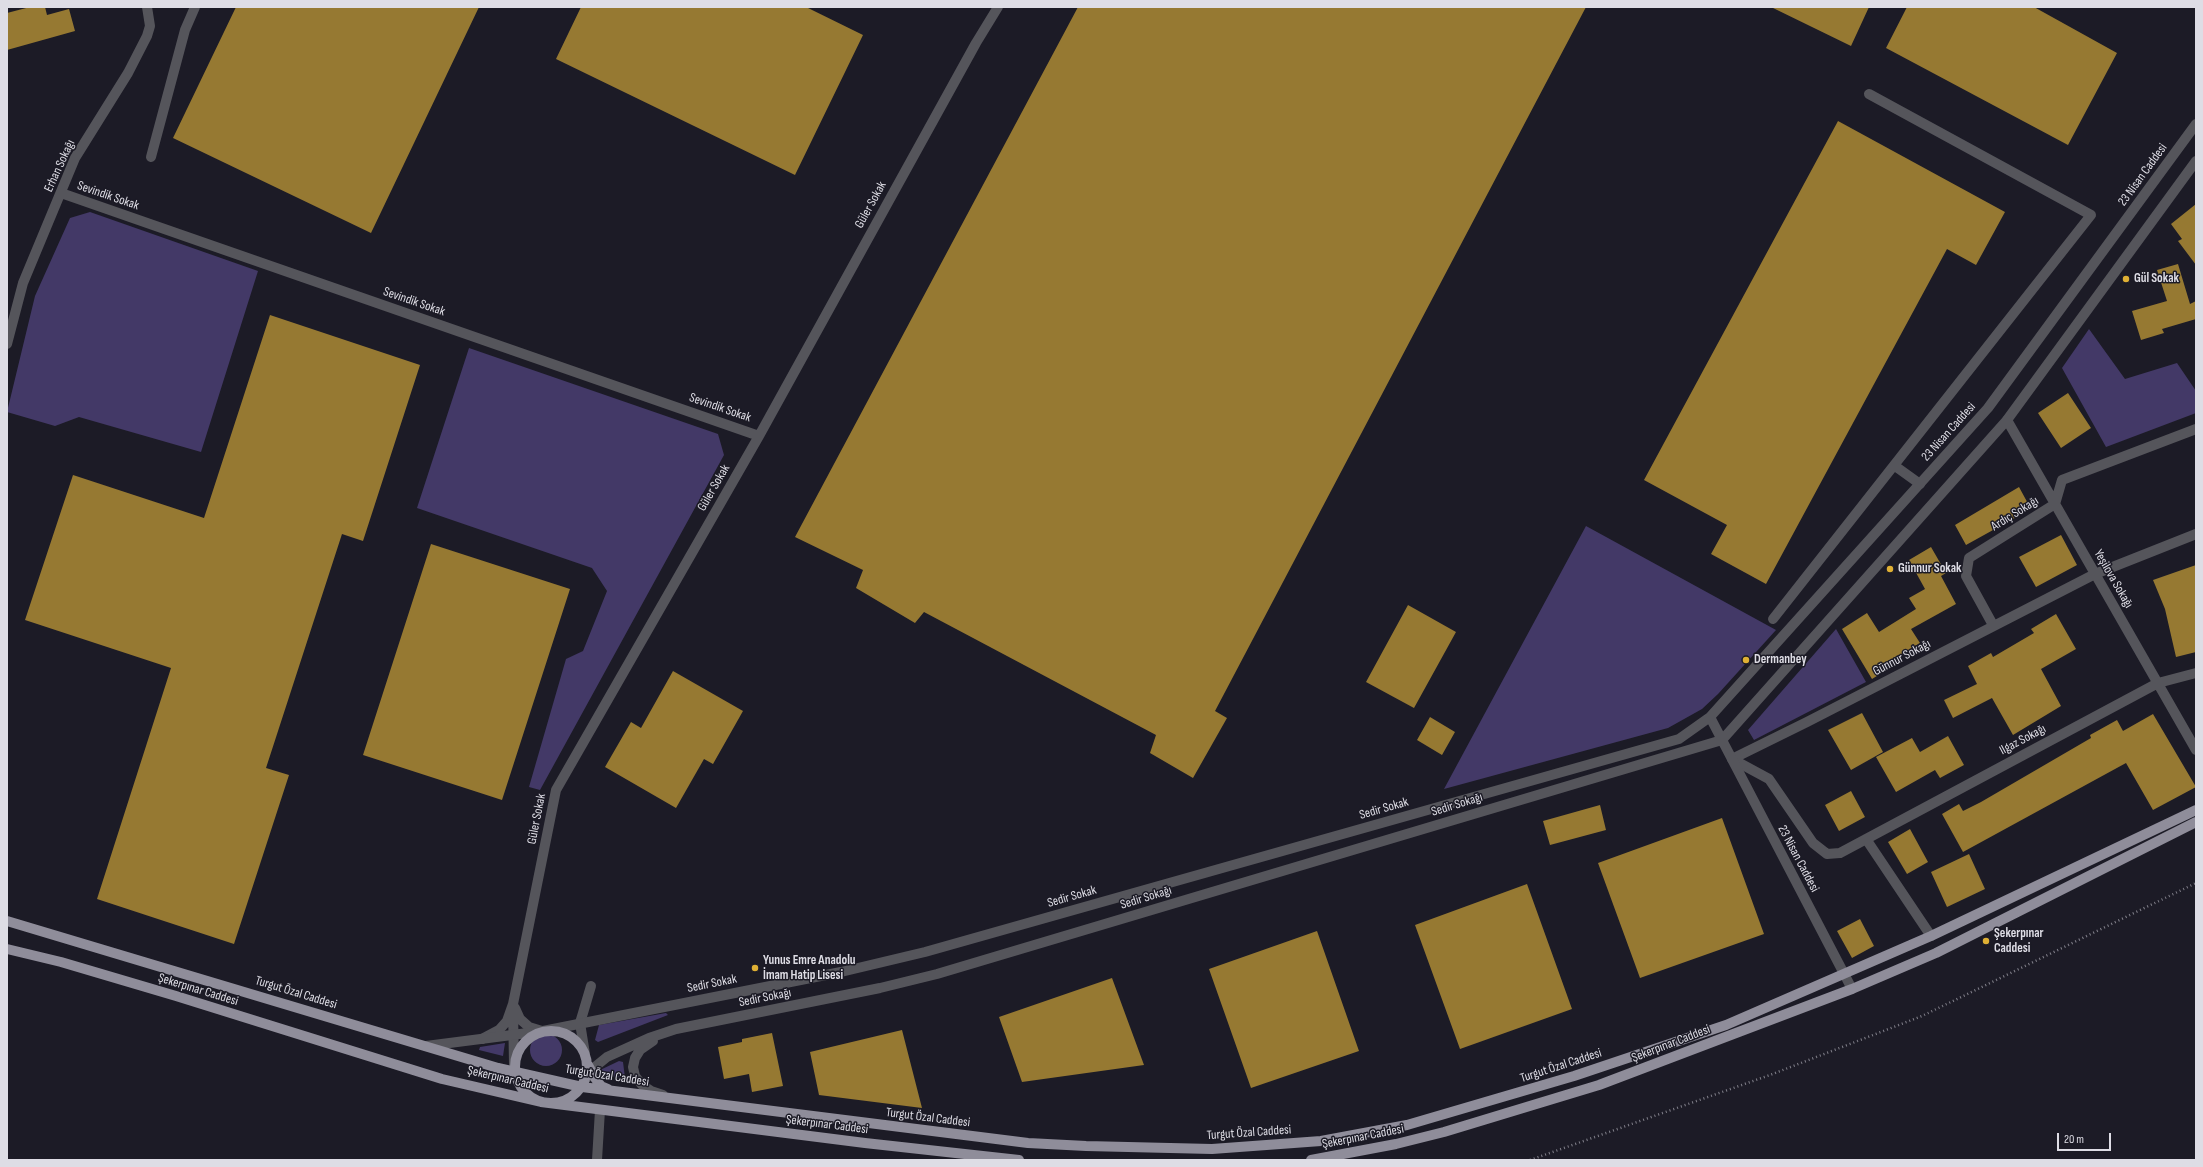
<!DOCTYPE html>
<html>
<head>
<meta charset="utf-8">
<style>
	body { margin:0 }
	#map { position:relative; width:2203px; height:1167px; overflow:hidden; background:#1c1b26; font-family:"Sofia Sans Condensed",sans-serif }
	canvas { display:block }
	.frame { position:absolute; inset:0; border:8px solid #dedde5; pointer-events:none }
	.scale { position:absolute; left:2057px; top:1133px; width:54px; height:18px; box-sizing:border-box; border:2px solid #dedde5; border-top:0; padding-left:5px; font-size:12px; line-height:14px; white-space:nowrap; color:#dedde5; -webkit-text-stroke:3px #1c1b26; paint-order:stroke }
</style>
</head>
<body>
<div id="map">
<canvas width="2203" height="1167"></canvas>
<div class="frame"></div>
<div class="scale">20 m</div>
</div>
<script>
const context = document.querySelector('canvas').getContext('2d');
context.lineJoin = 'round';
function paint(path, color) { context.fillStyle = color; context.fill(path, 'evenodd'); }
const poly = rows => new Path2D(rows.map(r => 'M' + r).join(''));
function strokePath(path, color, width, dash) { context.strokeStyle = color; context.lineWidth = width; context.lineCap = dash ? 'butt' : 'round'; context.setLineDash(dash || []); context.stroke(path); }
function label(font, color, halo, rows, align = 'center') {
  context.font = font + ' "Sofia Sans Condensed",sans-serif'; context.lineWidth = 3; context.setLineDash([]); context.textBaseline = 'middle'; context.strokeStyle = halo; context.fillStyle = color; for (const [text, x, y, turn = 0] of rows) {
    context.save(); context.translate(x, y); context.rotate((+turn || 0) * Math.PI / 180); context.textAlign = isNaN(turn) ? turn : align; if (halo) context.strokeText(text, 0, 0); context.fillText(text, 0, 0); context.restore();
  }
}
paint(poly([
	[90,212,258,271,201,452,79,417,55,426,7,412,35,296,70,218],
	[2089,329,2125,379,2177,363,2196,391,2196,413,2106,447,2062,368],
	[469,348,718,434,724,455,540,790,529,787,566,659,583,651,607,591,592,568,417,508],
	[1586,526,1776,630,1718,694,1702,709,1668,728,1444,789],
	[1836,629,1866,682,1754,740,1748,730],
	[666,1013,668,1015,598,1042,595,1040,599,1025],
	'530 1050a16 16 0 1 1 32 0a16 16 0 1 1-32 0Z',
	[505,1043,503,1056,479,1050,480,1047],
	[619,1061,623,1062,625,1078,600,1075,598,1071]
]), '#433967');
paint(poly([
	[30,7,45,7,47,15,69,9,75,31,7,50,7,13],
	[236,7,479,7,371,233,173,138],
	[581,7,806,7,863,35,795,175,556,59],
	[1078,7,1586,7,1215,711,1227,718,1193,778,1150,753,1156,735,924,612,915,623,856,588,863,570,795,537],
	[1771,7,1869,7,1851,46],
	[1907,7,2034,7,2117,53,2068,145,1886,48],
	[1838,121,2005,212,1976,265,1947,249,1766,584,1711,554,1727,525,1644,480],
	[2196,204,2196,265,2178,241,2182,239,2171,224],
	[2178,264,2190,304,2196,301,2196,319,2162,329,2164,333,2141,340,2132,311,2167,301,2157,270],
	[270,315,420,365,363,541,342,534,266,768,289,775,234,944,97,899,171,668,25,620,73,475,204,518],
	[2068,393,2091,428,2061,448,2038,413],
	[2019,487,2031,509,1966,545,1955,525],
	[2061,535,2077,565,2036,587,2019,557],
	[431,544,570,589,502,800,363,755],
	[1931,547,1946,573,1941,576,1956,604,1911,629,1920,643,1895,658,1898,663,1872,679,1842,629,1867,613,1879,632,1916,609,1909,598,1925,589,1909,560],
	[2196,565,2196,652,2176,657,2165,609,2153,580],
	[1408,605,1456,632,1414,708,1366,682],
	[2056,614,2076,649,2041,669,2061,706,2013,735,1992,698,1953,718,1944,700,1977,684,1968,666,1991,653,1993,657,2034,633,2031,629],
	[673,671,743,711,713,764,704,759,676,808,605,767,631,722,641,728],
	[1862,713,1883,752,1851,770,1828,730],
	[2153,714,2196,787,2153,810,2126,763,1963,852,1942,814,1959,804,1963,811,1981,802,2091,738,2090,735,2117,720,2123,731],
	[1430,717,1455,732,1442,755,1417,740],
	[1948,736,1964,765,1940,778,1935,770,1896,792,1876,757,1912,738,1920,752],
	[1851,791,1865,817,1839,831,1825,805],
	[1600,805,1606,830,1550,845,1543,821],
	[1722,818,1764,934,1640,978,1598,863],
	[1910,829,1928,862,1907,874,1888,842],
	[1969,854,1985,889,1947,907,1931,872],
	[1527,884,1572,1009,1460,1049,1415,925],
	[1860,919,1874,946,1852,958,1837,931],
	[1317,931,1359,1051,1251,1088,1209,969],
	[1112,978,1144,1065,1022,1082,999,1017],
	[902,1030,922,1108,819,1095,810,1052],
	[772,1033,783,1086,752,1092,749,1074,724,1079,718,1047,742,1042,742,1039]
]), '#967932');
strokePath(poly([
	[1530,1160,1770,1075,1922,1016,2196,883]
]), '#82818b', 2.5, [1, 3]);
strokePath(poly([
	[151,157,185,30,195,7],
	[1895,466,1920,484],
	[1773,619,2091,215,1869,94],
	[585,1054,580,1023,591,986]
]), '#55555b', 10);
strokePath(poly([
	[61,193,759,436],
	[7,344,23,283,75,158,128,73,147,36,150,26,147,7],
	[2007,420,2196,750],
	[1993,625,1966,576,1969,558,2055,504,2062,480,2196,429],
	[1732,759,1769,779,1813,843,1827,854,1840,853,2158,683,2196,673],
	[1732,759,1807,722,2095,574,2196,534],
	[1866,839,1931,936],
	[513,1008,514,1065],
	[515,1008,520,1019,529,1027,542,1031],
	[482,1039,499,1030,507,1021,513,1004,556,790,759,436,976,43,998,7],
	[597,1160,600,1110]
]), '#55555b', 10);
strokePath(poly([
	[1710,717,1852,989],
	[653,1041,640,1050,635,1058,633,1067,635,1076,642,1085,651,1091,663,1095],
	[426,1046,543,1031,841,972,925,952,1679,739,1710,717,1988,408,2196,124],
	[584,1081,596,1066,607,1057,649,1038,676,1029,880,988,937,974,1722,740,2007,420,2196,161]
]), '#55555b', 10);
strokePath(poly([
	[7,921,498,1068,582,1087,1028,1143,1086,1146,1212,1149,1321,1141,1407,1125,1574,1076,1726,1025,1931,936,2196,810],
	[7,949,61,962,176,996,442,1079,541,1102,865,1143,1019,1160],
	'515 1067a36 36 0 1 1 72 0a36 36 0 1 1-72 0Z',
	[588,1065,595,1078,601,1086,608,1089],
	[1311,1160,1396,1144,1444,1132,1599,1085,1852,989,1936,953,2196,822]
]), '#8f8d9a', 10);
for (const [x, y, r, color] of [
	[2126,279,4,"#dfb034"],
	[1890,569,4,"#dfb034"],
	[1746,660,4,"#dfb034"],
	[1986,941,4,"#dfb034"],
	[755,968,4,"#dfb034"]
]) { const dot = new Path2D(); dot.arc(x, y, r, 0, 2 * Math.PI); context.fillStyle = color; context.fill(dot); strokePath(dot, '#1c1b26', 1.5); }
label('13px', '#dedde5', '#1c1b26', [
	["Erhan Sokağı",60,166,-65],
	["23 Nisan Caddesi",2143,175,-54],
	["Sevindik Sokak",108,196,19],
	["Güler Sokak",871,205,-61],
	["Sevindik Sokak",414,302,19],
	["Sevindik Sokak",720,408,19],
	["23 Nisan Caddesi",1949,432,-48],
	["Güler Sokak",714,488,-60],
	["Ardıç Sokağı",2015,514,-32],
	["Yeşilova Sokağı",2113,579,60],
	["Günnur Sokağı",1902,658,-28],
	["Ilgaz Sokağı",2023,740,-28],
	["Sedir Sokağı",1457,805,-17],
	["Sedir Sokak",1384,809,-16],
	["Güler Sokak",537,819,-79],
	["23 Nisan Caddesi",1798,859,62],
	["Sedir Sokak",1072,897,-16],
	["Sedir Sokağı",1146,898,-17],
	["Sedir Sokak",712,984,-11],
	["Şekerpınar Caddesi",198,990,17],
	["Turgut Özal Caddesi",296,993,17],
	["Sedir Sokağı",765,998,-11],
	["Şekerpınar Caddesi",1671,1044,-21],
	["Turgut Özal Caddesi",1561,1066,-18],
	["Turgut Özal Caddesi",607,1076,9],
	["Şekerpınar Caddesi",508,1080,13],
	["Turgut Özal Caddesi",928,1118,7],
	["Şekerpınar Caddesi",827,1125,7],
	["Turgut Özal Caddesi",1249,1133,-4],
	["Şekerpınar Caddesi",1363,1137,-11]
]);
label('bold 13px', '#dedde5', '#1c1b26', [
	["Gül Sokak",2134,279],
	["Günnur Sokak",1898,569],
	["Dermanbey",1754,660],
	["Şekerpınar",1994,934],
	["Caddesi",1994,949],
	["Yunus Emre Anadolu",763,961],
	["İmam Hatip Lisesi",763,976]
], 'left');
</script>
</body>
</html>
